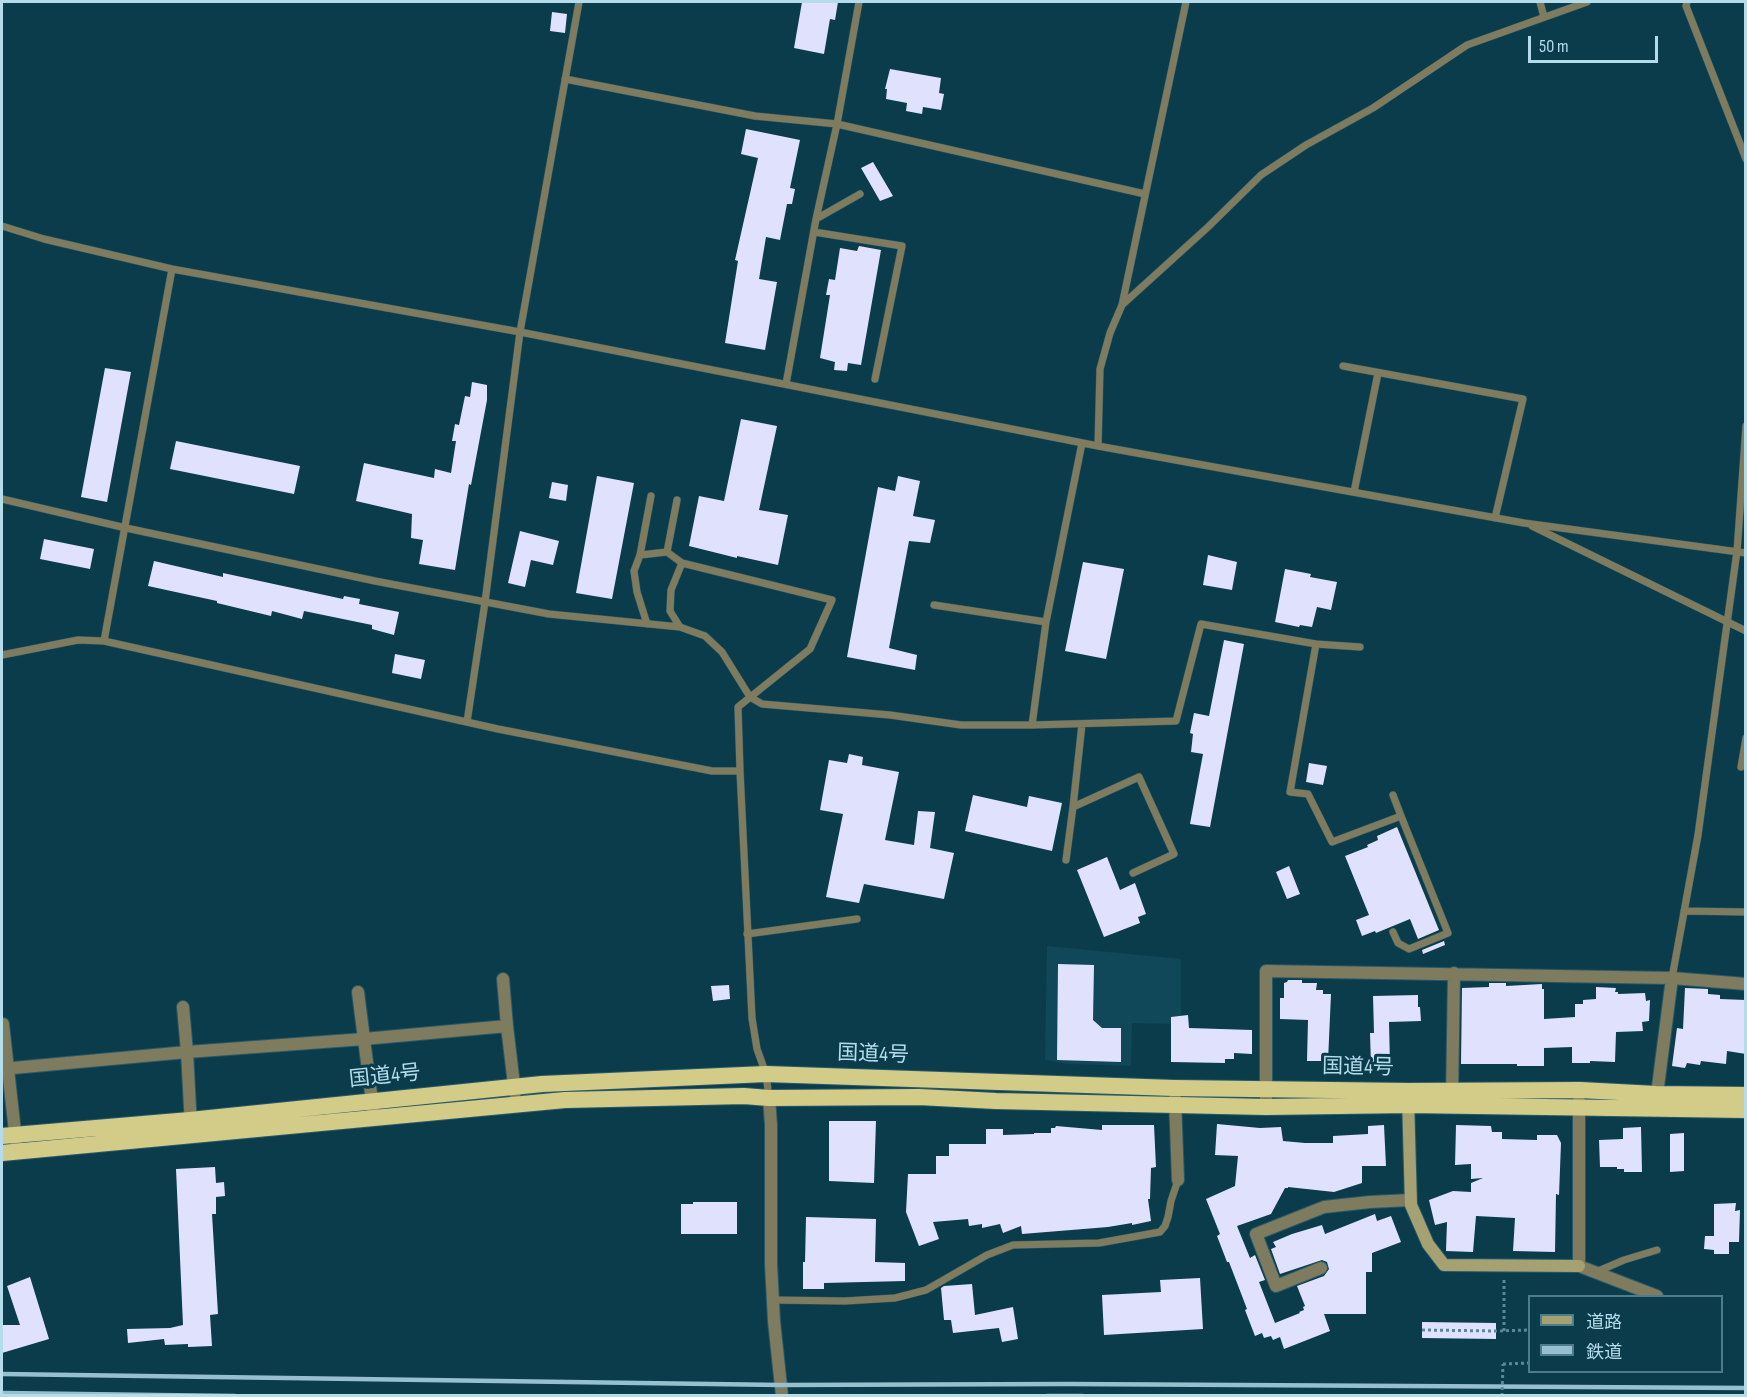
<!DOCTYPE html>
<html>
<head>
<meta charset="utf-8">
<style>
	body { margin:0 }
	#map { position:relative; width:1747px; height:1397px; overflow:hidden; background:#0b3c4b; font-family:"Sofia Sans Condensed","Noto Sans JP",sans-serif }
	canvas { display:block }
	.frame { position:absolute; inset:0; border:3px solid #b4dceb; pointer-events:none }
	.legend { position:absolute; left:1528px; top:1295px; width:195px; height:78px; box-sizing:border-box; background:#0b3c4b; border:2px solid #4f7c8b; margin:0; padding:8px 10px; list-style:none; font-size:18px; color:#b4dceb }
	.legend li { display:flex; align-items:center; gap:12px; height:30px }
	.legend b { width:30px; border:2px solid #4f7c8b }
	.scale { position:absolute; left:1528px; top:36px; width:130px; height:27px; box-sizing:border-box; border:3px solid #b4dceb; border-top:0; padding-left:8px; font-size:18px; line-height:21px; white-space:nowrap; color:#b4dceb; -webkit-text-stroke:4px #0b3c4b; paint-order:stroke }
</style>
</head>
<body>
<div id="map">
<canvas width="1747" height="1397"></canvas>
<div class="frame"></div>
<ul class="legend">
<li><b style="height:8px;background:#a6a173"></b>道路</li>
<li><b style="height:8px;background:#96c0cf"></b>鉄道</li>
</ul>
<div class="scale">50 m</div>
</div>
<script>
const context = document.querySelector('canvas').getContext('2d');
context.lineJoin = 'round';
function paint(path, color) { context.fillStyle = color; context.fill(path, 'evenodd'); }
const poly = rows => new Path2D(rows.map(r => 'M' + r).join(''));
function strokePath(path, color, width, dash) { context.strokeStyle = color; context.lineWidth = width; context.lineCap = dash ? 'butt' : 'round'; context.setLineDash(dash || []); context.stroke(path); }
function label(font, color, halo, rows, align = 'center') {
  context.font = font + ' "Sofia Sans Condensed","Noto Sans JP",sans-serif'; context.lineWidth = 6; context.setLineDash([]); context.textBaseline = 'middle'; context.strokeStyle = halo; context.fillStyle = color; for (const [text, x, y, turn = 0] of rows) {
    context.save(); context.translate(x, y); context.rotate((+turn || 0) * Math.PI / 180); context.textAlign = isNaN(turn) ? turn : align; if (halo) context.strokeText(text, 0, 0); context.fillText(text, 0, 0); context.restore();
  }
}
paint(poly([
	[1047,946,1181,959,1181,1024,1132,1023,1131,1066,1069,1064,1045,1060]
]), '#104859');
paint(poly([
	[802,2,838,2,835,20,830,19,824,54,794,48],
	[552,12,567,14,565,33,550,31],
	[890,69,941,78,939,93,944,94,941,110,923,107,922,114,906,111,907,103,886,99,887,89,885,89],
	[746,129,800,140,790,188,795,189,792,204,787,204,780,240,766,237,759,279,777,282,765,350,725,343,738,261,735,260,758,158,741,154],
	[873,162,893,196,880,201,861,168],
	[859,246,881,250,861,365,848,363,847,371,834,370,835,362,820,358,830,295,826,295,829,279,835,280,840,248,857,251],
	[105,368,131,372,107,502,81,497],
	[472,382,487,385,487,400,471,485,469,484,455,570,419,564,423,540,411,538,412,514,356,501,364,463,434,478,435,469,451,473,456,441,452,441,455,424,459,425,465,396,470,397],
	[741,419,777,426,759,510,788,515,778,565,737,556,737,558,689,546,699,496,724,501],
	[176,441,300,466,294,494,170,469],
	[597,476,634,483,612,599,576,593],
	[898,476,920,481,913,516,935,520,930,543,909,541,889,648,917,655,915,670,847,657,878,487,895,491],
	[552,482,568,485,566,501,549,498],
	[520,531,559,541,553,565,531,560,525,587,508,583],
	[44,539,94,549,90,569,40,559],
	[1208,555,1237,562,1232,590,1203,585],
	[154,561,223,577,223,573,343,599,344,596,360,599,359,604,399,612,394,635,372,629,372,625,304,611,302,619,272,611,271,616,217,603,217,601,148,586],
	[1083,562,1124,569,1106,659,1065,651],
	[1285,569,1311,574,1310,577,1337,582,1331,610,1317,607,1312,627,1300,625,1299,627,1275,622],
	[1224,640,1244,644,1210,827,1190,824,1203,754,1191,752,1193,734,1190,733,1194,713,1209,716],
	[395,654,425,660,421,679,392,673],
	[849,754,863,757,862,765,899,772,885,840,914,845,918,811,935,812,930,848,954,853,944,899,864,884,859,903,826,897,843,814,820,810,829,760,847,763],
	[1309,763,1327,766,1323,785,1306,782],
	[973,795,1027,807,1029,796,1062,803,1052,851,965,831],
	[1397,827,1439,930,1418,939,1410,919,1376,933,1375,931,1362,936,1356,920,1369,915,1345,856,1368,847,1367,845,1378,840,1377,836],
	[1107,857,1120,890,1135,883,1146,914,1138,917,1140,923,1104,937,1077,870],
	[1289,866,1300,894,1287,899,1276,872],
	[1444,941,1445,945,1423,954,1422,950],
	[1058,964,1094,965,1093,1020,1102,1028,1121,1028,1121,1062,1057,1060],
	[1288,980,1302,980,1302,983,1317,983,1316,990,1323,990,1323,994,1331,994,1328,1061,1307,1061,1308,1020,1280,1019,1280,998,1284,998,1284,983,1287,982],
	[1489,983,1506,983,1506,986,1542,984,1542,989,1544,989,1544,1019,1575,1017,1575,1004,1583,1004,1583,1000,1596,999,1596,987,1616,988,1615,992,1618,992,1618,994,1645,993,1646,1001,1650,1000,1649,1021,1642,1022,1643,1031,1616,1032,1615,1062,1590,1061,1590,1063,1572,1063,1572,1047,1544,1048,1544,1066,1517,1066,1517,1064,1461,1064,1462,988,1489,987],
	[729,985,730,999,713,1001,711,986],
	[1685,988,1708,989,1708,994,1720,995,1720,999,1746,1000,1746,1054,1727,1051,1726,1064,1701,1061,1700,1065,1687,1063,1685,1068,1672,1066,1677,1028,1683,1029],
	[1418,995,1418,1007,1420,1007,1421,1021,1389,1022,1390,1065,1371,1065,1370,1033,1374,1033,1373,996],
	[1188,1015,1189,1028,1252,1030,1252,1054,1234,1053,1234,1059,1225,1059,1225,1063,1171,1062,1171,1017],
	[829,1121,876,1121,874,1183,829,1181],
	[1217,1124,1260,1128,1281,1127,1283,1141,1305,1143,1333,1143,1333,1136,1368,1134,1368,1126,1384,1125,1386,1166,1362,1166,1362,1183,1334,1192,1288,1187,1288,1188,1285,1188,1271,1214,1237,1226,1250,1258,1255,1255,1265,1280,1259,1282,1275,1323,1300,1313,1299,1312,1304,1310,1303,1307,1305,1306,1297,1286,1324,1276,1329,1269,1327,1262,1322,1260,1280,1274,1271,1249,1276,1247,1273,1242,1292,1234,1322,1225,1325,1234,1375,1214,1377,1221,1391,1216,1401,1242,1372,1253,1372,1272,1366,1272,1366,1314,1324,1314,1330,1331,1284,1349,1280,1337,1273,1340,1271,1336,1264,1338,1262,1333,1255,1336,1245,1310,1247,1309,1229,1262,1227,1262,1217,1236,1220,1234,1206,1199,1235,1186,1238,1156,1215,1155],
	[1102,1125,1154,1125,1156,1167,1151,1168,1150,1199,1148,1199,1151,1221,1132,1225,1132,1223,1108,1227,1022,1234,1021,1226,1003,1233,1000,1224,982,1228,982,1224,969,1226,968,1219,933,1222,939,1239,919,1246,906,1212,908,1174,936,1174,936,1156,949,1156,949,1144,986,1144,986,1129,1003,1129,1003,1135,1034,1134,1034,1133,1051,1133,1051,1128,1055,1128,1056,1126,1102,1130],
	[1456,1125,1491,1126,1492,1132,1502,1132,1502,1139,1537,1140,1537,1135,1557,1135,1561,1143,1559,1195,1556,1194,1555,1252,1513,1251,1515,1218,1476,1216,1473,1252,1446,1251,1447,1222,1435,1225,1429,1200,1453,1191,1471,1192,1471,1183,1483,1178,1471,1179,1471,1164,1455,1165],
	[1641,1127,1642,1172,1624,1172,1624,1169,1617,1169,1617,1167,1600,1167,1599,1140,1623,1139,1623,1128],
	[1684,1133,1684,1171,1670,1172,1670,1134],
	[215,1167,216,1183,224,1182,225,1196,216,1197,216,1214,212,1214,218,1314,210,1315,212,1346,188,1347,188,1344,165,1345,164,1339,128,1343,127,1329,170,1328,183,1325,176,1169],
	[693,1202,737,1202,737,1234,681,1234,681,1204,693,1204],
	[1736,1203,1735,1211,1740,1210,1739,1242,1729,1242,1729,1254,1714,1254,1714,1250,1704,1249,1705,1236,1714,1236,1714,1204],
	[806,1217,876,1219,875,1262,905,1263,905,1281,824,1283,824,1289,803,1289,803,1262,805,1262],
	[30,1277,49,1339,2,1353,2,1325,20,1325,7,1286],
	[1200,1278,1203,1329,1104,1335,1102,1295,1161,1292,1160,1280],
	[972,1284,975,1315,1013,1307,1018,1339,1002,1342,999,1328,953,1333,951,1320,944,1320,941,1288,944,1286],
	[1422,1322,1496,1323,1496,1339,1422,1338]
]), '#e0e1fd');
const service = poly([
	[859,2,837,124,1145,194],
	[1540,2,1544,17],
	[1687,2,1686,6,1746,159],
	[565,79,755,116,837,124,816,219,860,194],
	[2,226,44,239,172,269,520,332,1098,446,1524,523,1746,553],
	[814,232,902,246,875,379],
	[1122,305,1208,227,1261,175,1306,145,1373,108,1467,45,1587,2],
	[1343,366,1523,399,1495,518],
	[786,384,816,219],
	[1098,446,1100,369,1110,333,1122,305,1186,2],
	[1354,492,1378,373],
	[2,499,126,528,375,581,549,614,680,627,670,611,671,590,682,563,667,552],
	[1532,526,1746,631],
	[640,555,667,552,677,500],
	[682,563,832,600,810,649,738,707,740,771,752,1018,757,1049,766,1074,769,1098],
	[1046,622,1082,443],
	[647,624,637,592,634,571,640,555,651,496],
	[680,627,705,636,722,652,750,697,762,704,890,715,961,725,1032,725,1046,622,934,605],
	[104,641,172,269],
	[1316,644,1290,792,1308,794,1332,842,1401,816,1448,933,1409,949,1398,943,1393,932],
	[2,655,78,640,104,641,498,729,712,771,740,771],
	[467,722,485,602,520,332,579,2],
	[1082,724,1073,807,1139,777,1174,854,1133,873],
	[1032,725,1176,721,1201,624,1316,644,1360,647],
	[1741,767,1746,738],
	[1393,795,1401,816],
	[1066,860,1073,807],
	[1684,911,1746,912],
	[747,934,857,919],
	[1672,978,1698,835,1737,551,1746,426],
	[1596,1272,1624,1260,1657,1250],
	[773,1300,845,1301,895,1298,926,1290,987,1255,1013,1245,1099,1243,1160,1232,1165,1226,1168,1217,1171,1201,1178,1180]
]);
const minor = poly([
	[183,1007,187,1052,364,1039,358,992],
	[3,1024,16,1141],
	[507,1026,515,1093],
	[2,1069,187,1052,191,1126],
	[1175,1098,1178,1180],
	[1452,1098,1454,973],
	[1656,1102,1672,978],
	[1266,1107,1266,971,1672,978,1746,984],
	[373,1109,364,1039,507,1026,503,979],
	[1321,1268,1276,1286,1256,1234,1324,1207,1370,1202,1410,1200]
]);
const tertiary = poly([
	[769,1098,771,1125,771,1264,774,1321,782,1396],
	[1579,1101,1579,1266,1657,1296]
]);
const secondary = poly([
	[1408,1098,1411,1205,1428,1244,1444,1265,1579,1266]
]);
const trunk = poly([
	[2,1136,190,1120,542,1084,766,1074,1174,1088,1408,1091,1580,1090,1656,1094,1746,1095],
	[2,1153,565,1100,744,1096,769,1098,919,1097,996,1101,1266,1107,1409,1105,1746,1110]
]);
strokePath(service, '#295968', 8);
strokePath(minor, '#295968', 14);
strokePath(tertiary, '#295968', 14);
strokePath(secondary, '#295968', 14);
strokePath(trunk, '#295968', 18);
strokePath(poly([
	[1422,1330,1496,1331,1530,1330],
	[1504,1331,1504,1279],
	[1503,1364,1530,1363]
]), '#5b8897', 3, [3, 3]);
strokePath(service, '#7e7b5e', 7);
strokePath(minor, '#7e7b5e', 12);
strokePath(tertiary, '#7e7b5e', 12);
strokePath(secondary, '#a6a173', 12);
strokePath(trunk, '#d3cc89', 16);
strokePath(poly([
	[2,1374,781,1385,1068,1384,1746,1388],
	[2,1393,235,1396],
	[1047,1396,1083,1396]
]), '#96c0cf', 4.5);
strokePath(poly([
	[1502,1396,1503,1364]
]), '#5b8897', 3, [3, 3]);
label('21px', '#b4dceb', '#0b3c4b', [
	["国道4号",873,1055,2],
	["国道4号",1358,1068,1],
	["国道4号",385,1077,-6]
]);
</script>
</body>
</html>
